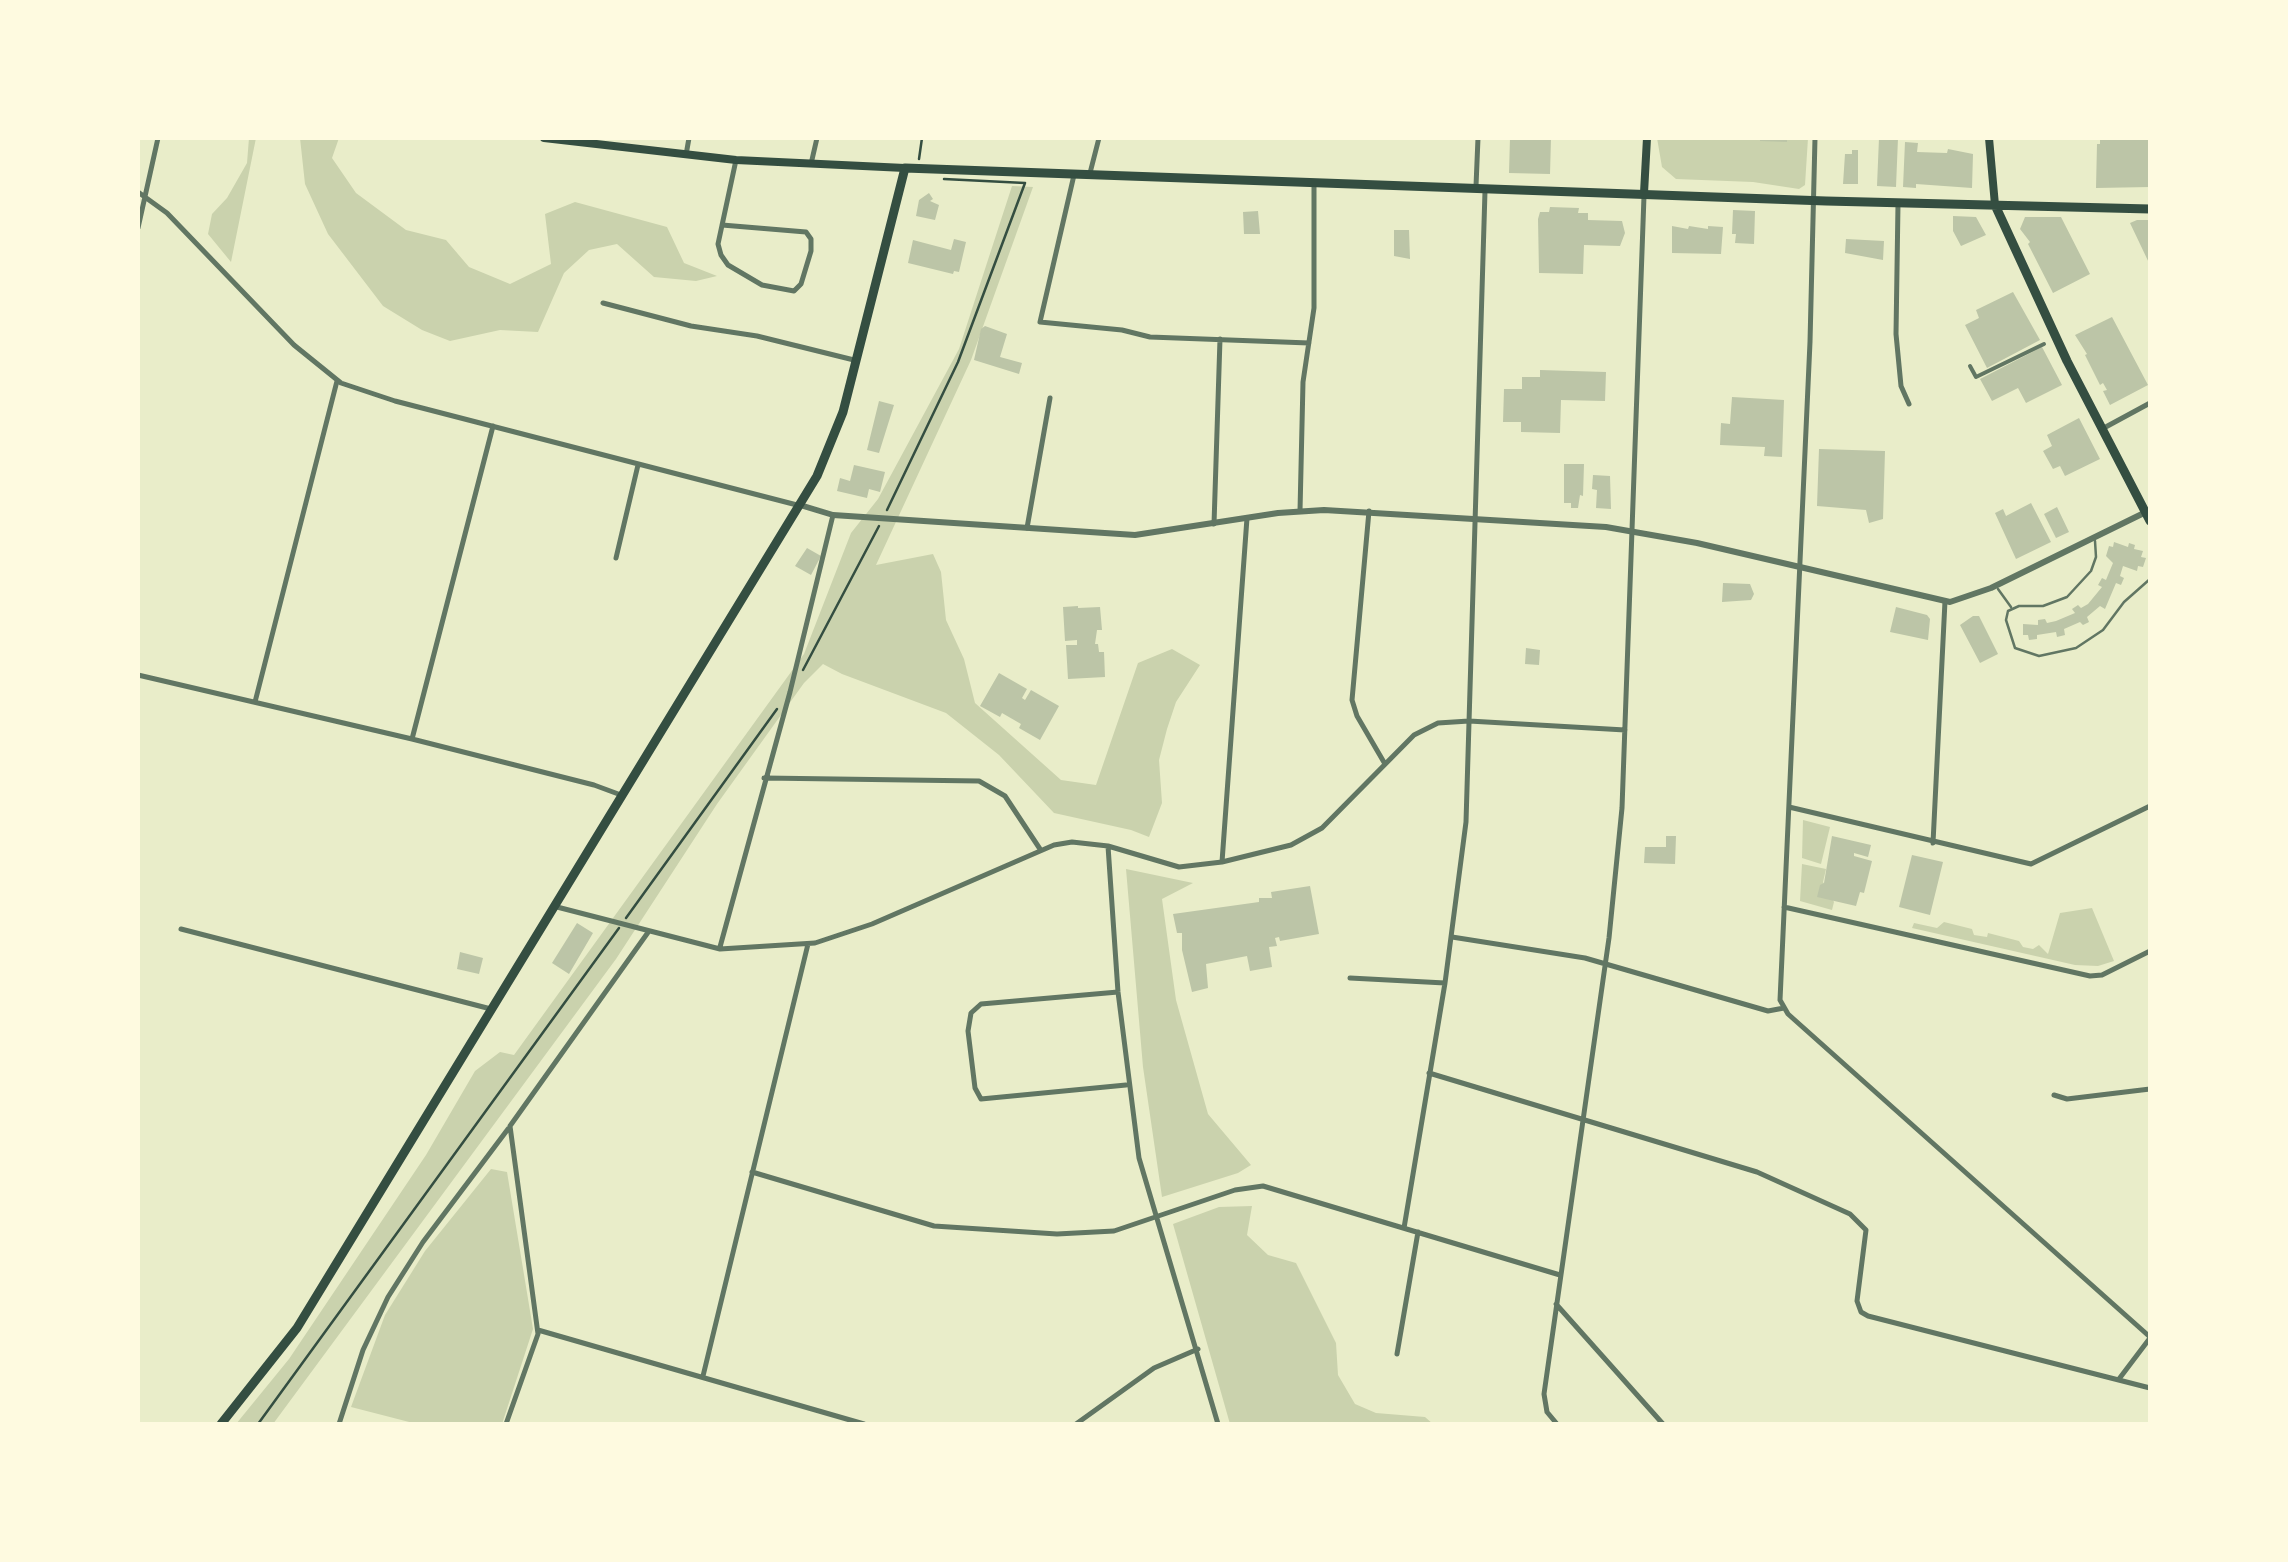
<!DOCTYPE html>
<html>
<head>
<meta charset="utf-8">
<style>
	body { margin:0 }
	#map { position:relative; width:2288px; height:1562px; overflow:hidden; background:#e9edc9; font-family:Commissioner,sans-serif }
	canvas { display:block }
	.frame { position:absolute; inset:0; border:140px solid #fefae0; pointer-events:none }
</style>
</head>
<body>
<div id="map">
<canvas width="2288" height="1562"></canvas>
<div class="frame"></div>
</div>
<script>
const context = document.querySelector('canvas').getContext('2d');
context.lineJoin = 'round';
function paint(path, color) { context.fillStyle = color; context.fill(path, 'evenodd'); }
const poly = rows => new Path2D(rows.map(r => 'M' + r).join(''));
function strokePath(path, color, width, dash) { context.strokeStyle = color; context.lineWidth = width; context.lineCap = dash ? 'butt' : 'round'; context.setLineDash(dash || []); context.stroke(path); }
paint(poly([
	[249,138,256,138,231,262,208,234,212,214,227,198,247,163],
	[300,138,339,138,332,158,356,193,406,230,446,240,469,267,510,284,551,264,545,214,575,202,667,227,684,263,717,276,696,281,654,277,617,244,589,250,564,273,538,332,500,330,450,341,422,330,383,306,328,234,305,184],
	[1657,138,1808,138,1805,185,1799,189,1753,182,1676,179,1662,167],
	[1012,186,1033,187,971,360,876,565,933,554,941,572,946,620,964,659,975,703,1061,780,1096,785,1138,663,1172,649,1200,665,1176,702,1167,729,1159,760,1162,803,1149,837,1131,830,1054,813,999,755,946,713,842,674,823,664,804,683,717,804,616,959,273,1424,236,1424,289,1359,426,1155,475,1071,500,1052,514,1055,804,654,851,533,878,499,959,349],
	[1803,820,1830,827,1821,864,1802,858],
	[1802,864,1826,869,1823,882,1834,902,1832,910,1800,901],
	[1126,869,1193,883,1162,899,1176,1000,1208,1114,1251,1165,1238,1173,1162,1197,1143,1067],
	[2092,908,2114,961,2098,966,2075,965,1912,928,1914,923,1937,928,1944,922,1972,929,1974,935,1987,937,1988,933,2019,941,2023,947,2033,949,2039,945,2048,954,2060,913],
	[491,1169,507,1172,533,1329,502,1424,417,1424,351,1407,385,1315,425,1251],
	[1252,1206,1247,1235,1268,1255,1296,1263,1336,1343,1338,1375,1355,1404,1376,1413,1425,1417,1433,1424,1230,1424,1173,1224,1219,1207]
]), '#cad2ad');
paint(poly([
	[1510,138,1551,138,1550,174,1509,173],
	[1760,138,1787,138,1787,142,1760,141],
	[1879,138,1898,138,1896,187,1877,186],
	[2100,138,2150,138,2150,187,2096,188,2097,144,2100,144],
	[1905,142,1918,143,1917,152,1947,153,1948,149,1973,154,1972,188,1916,184,1916,188,1903,187],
	[1852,150,1858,150,1858,184,1843,184,1845,154,1852,154],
	[929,193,933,199,930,201,939,205,935,220,916,216,919,200],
	[1550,207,1579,208,1578,213,1588,213,1588,220,1622,221,1625,233,1620,246,1584,245,1583,274,1539,273,1538,219,1540,212,1549,212],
	[1733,210,1755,211,1754,244,1735,243,1736,234,1732,234],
	[1258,211,1260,234,1244,234,1243,212],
	[1953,216,1976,217,1986,235,1961,246,1953,231],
	[2025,217,2061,217,2090,274,2053,293,2028,244,2030,242,2020,229],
	[2137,220,2150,220,2150,265,2130,223],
	[1672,226,1688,229,1689,226,1708,229,1708,226,1723,227,1721,254,1672,253],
	[1394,230,1409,230,1410,259,1394,256],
	[954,239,966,242,959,272,954,271,953,274,908,263,913,240,951,250],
	[1846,239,1884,241,1883,260,1845,253],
	[2013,292,2040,340,1987,368,1965,325,1979,318,1976,310],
	[2112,317,2148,385,2110,405,2103,391,2107,390,2103,383,2100,385,2085,355,2087,354,2075,335],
	[985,326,1007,334,1000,357,1022,363,1019,374,974,360,981,329],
	[2042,347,2062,385,2026,403,2018,388,1992,401,1980,379],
	[1540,370,1606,372,1605,401,1561,400,1560,433,1521,432,1521,422,1503,422,1504,389,1522,389,1522,377,1540,377],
	[1732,397,1784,400,1782,457,1764,456,1765,447,1720,445,1721,423,1730,424],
	[879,401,894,405,879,453,867,450],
	[2079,418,2100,459,2065,476,2060,466,2053,469,2043,451,2052,446,2047,435],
	[1819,449,1885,451,1883,519,1869,523,1866,510,1817,506],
	[1564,464,1584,464,1583,496,1580,495,1578,508,1571,508,1571,503,1564,503],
	[854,465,885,472,880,492,869,489,867,498,837,491,840,478,850,481],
	[1593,475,1610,476,1611,509,1596,508,1597,490,1592,489],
	[2031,503,2051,542,2016,559,1995,513,2003,509,2006,516],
	[2057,507,2069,532,2056,538,2044,514],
	[2114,542,2128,547,2129,543,2135,545,2134,549,2143,551,2141,557,2146,558,2143,567,2138,566,2137,571,2123,566,2120,576,2124,578,2121,585,2116,583,2105,609,2100,606,2087,617,2089,622,2083,625,2080,622,2064,629,2065,635,2057,637,2056,632,2037,635,2037,639,2029,640,2028,635,2023,635,2023,624,2038,625,2038,620,2045,619,2047,623,2056,621,2075,613,2072,609,2078,605,2081,608,2088,604,2102,587,2098,585,2102,578,2106,580,2108,575,2113,563,2106,556,2109,546,2113,547],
	[807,548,821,556,811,575,795,566],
	[1723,583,1750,584,1754,594,1751,600,1722,602],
	[1078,606,1078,608,1100,607,1102,630,1097,630,1095,644,1098,644,1099,652,1104,652,1105,677,1068,679,1066,645,1077,645,1077,640,1065,641,1063,607],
	[1896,607,1927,615,1930,619,1928,640,1890,632],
	[1973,616,1979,616,1998,654,1980,663,1960,625],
	[1526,648,1540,650,1539,665,1525,664],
	[999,673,1027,689,1022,698,1025,700,1031,690,1059,706,1040,740,1019,728,1021,724,1002,713,1000,717,980,706],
	[1666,836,1676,836,1675,864,1644,863,1645,847,1666,847],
	[1832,836,1871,845,1868,857,1854,853,1854,856,1872,861,1864,893,1860,892,1856,906,1817,897,1820,885,1824,883],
	[1912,855,1943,862,1930,915,1899,907],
	[1310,886,1319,934,1280,941,1279,937,1275,938,1277,946,1269,947,1272,967,1250,971,1247,956,1206,964,1208,988,1192,992,1182,950,1182,933,1177,933,1173,914,1259,902,1259,898,1272,898,1271,892],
	[577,923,593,933,569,974,552,963],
	[460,952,483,958,479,974,457,969]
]), '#bcc5a7');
strokePath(poly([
	[919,159,922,138],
	[887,510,958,362,1025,183,944,179],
	[803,670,879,526],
	[626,918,777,709],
	[258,1424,619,928]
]), '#344e41', 2.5);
strokePath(poly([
	[2095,541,2096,557,2091,571,2067,597,2043,606,2019,606,2008,611,2006,620,2015,648,2039,656,2076,648,2103,630,2124,602,2150,579],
	[1998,589,2011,607]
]), '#617663', 2.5);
strokePath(poly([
	[1970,366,1976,377,2044,344]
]), '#617663', 4);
strokePath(poly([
	[1815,138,1810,342,1780,1000,1788,1014,2150,1337],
	[686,155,689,138],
	[811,164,817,138],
	[1090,173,1099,138],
	[1074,175,1040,322,1122,330,1150,337,1309,343],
	[1476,186,1478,138],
	[138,192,167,213,294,345,341,383,395,401,797,505],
	[1898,204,1896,334,1901,386,1909,404],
	[722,225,806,232,811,239,811,251,801,284,794,291,762,285,728,265,721,255,718,244,736,160],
	[138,228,158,138],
	[603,303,691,326,757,336,854,360],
	[2102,429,2150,403],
	[1300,511,1303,382,1314,308,1314,183],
	[1369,511,1352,700,1357,716,1385,764],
	[1214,524,1220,339],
	[1027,528,1050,398],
	[616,558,638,465],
	[138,675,412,739,594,785,621,795],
	[255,702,337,381],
	[412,739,493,426],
	[764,778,979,781,1005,796,1040,849],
	[1789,807,2031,864,2150,806],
	[1933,843,1945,601],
	[1108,846,1118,992,1139,1158,1218,1424],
	[1222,862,1247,518],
	[557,907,720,949,815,943,872,924,1054,845,1072,842,1108,846,1179,867,1222,862,1291,845,1322,828,1414,735,1438,723,1469,721,1625,730],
	[1784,907,2090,976,2102,975,2150,951],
	[181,929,491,1009],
	[1452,937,1585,958,1768,1011,1784,1008],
	[720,947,790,692,833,515],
	[1350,978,1445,983],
	[1118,992,981,1004,971,1013,968,1031,975,1088,981,1099,1126,1085],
	[1429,1073,1757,1172,1850,1214,1866,1230,1857,1301,1861,1312,1868,1316,2150,1388],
	[2054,1095,2067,1099,2150,1089],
	[752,1172,934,1226,1057,1234,1114,1231,1235,1190,1263,1186,1560,1275],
	[1404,1228,1445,983,1466,822,1485,191],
	[1556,1304,1663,1424],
	[538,1330,864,1424],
	[1397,1354,1418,1232],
	[703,1376,808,944],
	[2119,1379,2150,1338],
	[339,1424,363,1350,388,1297,423,1242,508,1129],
	[506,1424,538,1334,510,1126,649,931],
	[1076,1424,1154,1368,1198,1349],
	[1557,1424,1547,1412,1544,1394,1609,938,1622,808,1644,196]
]), '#617663', 5);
strokePath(poly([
	[800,505,833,515,1135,535,1278,513,1324,510,1606,527,1697,543,1950,602,1991,588,2146,512]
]), '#617663', 6);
strokePath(poly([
	[544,138,736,160,905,168],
	[1989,138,1995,205],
	[1644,193,1647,138]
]), '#344e41', 8);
strokePath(poly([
	[1995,205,2067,361,2150,521],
	[221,1424,297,1328,817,476,843,412,905,168,1826,201,2150,209]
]), '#344e41', 9);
</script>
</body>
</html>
